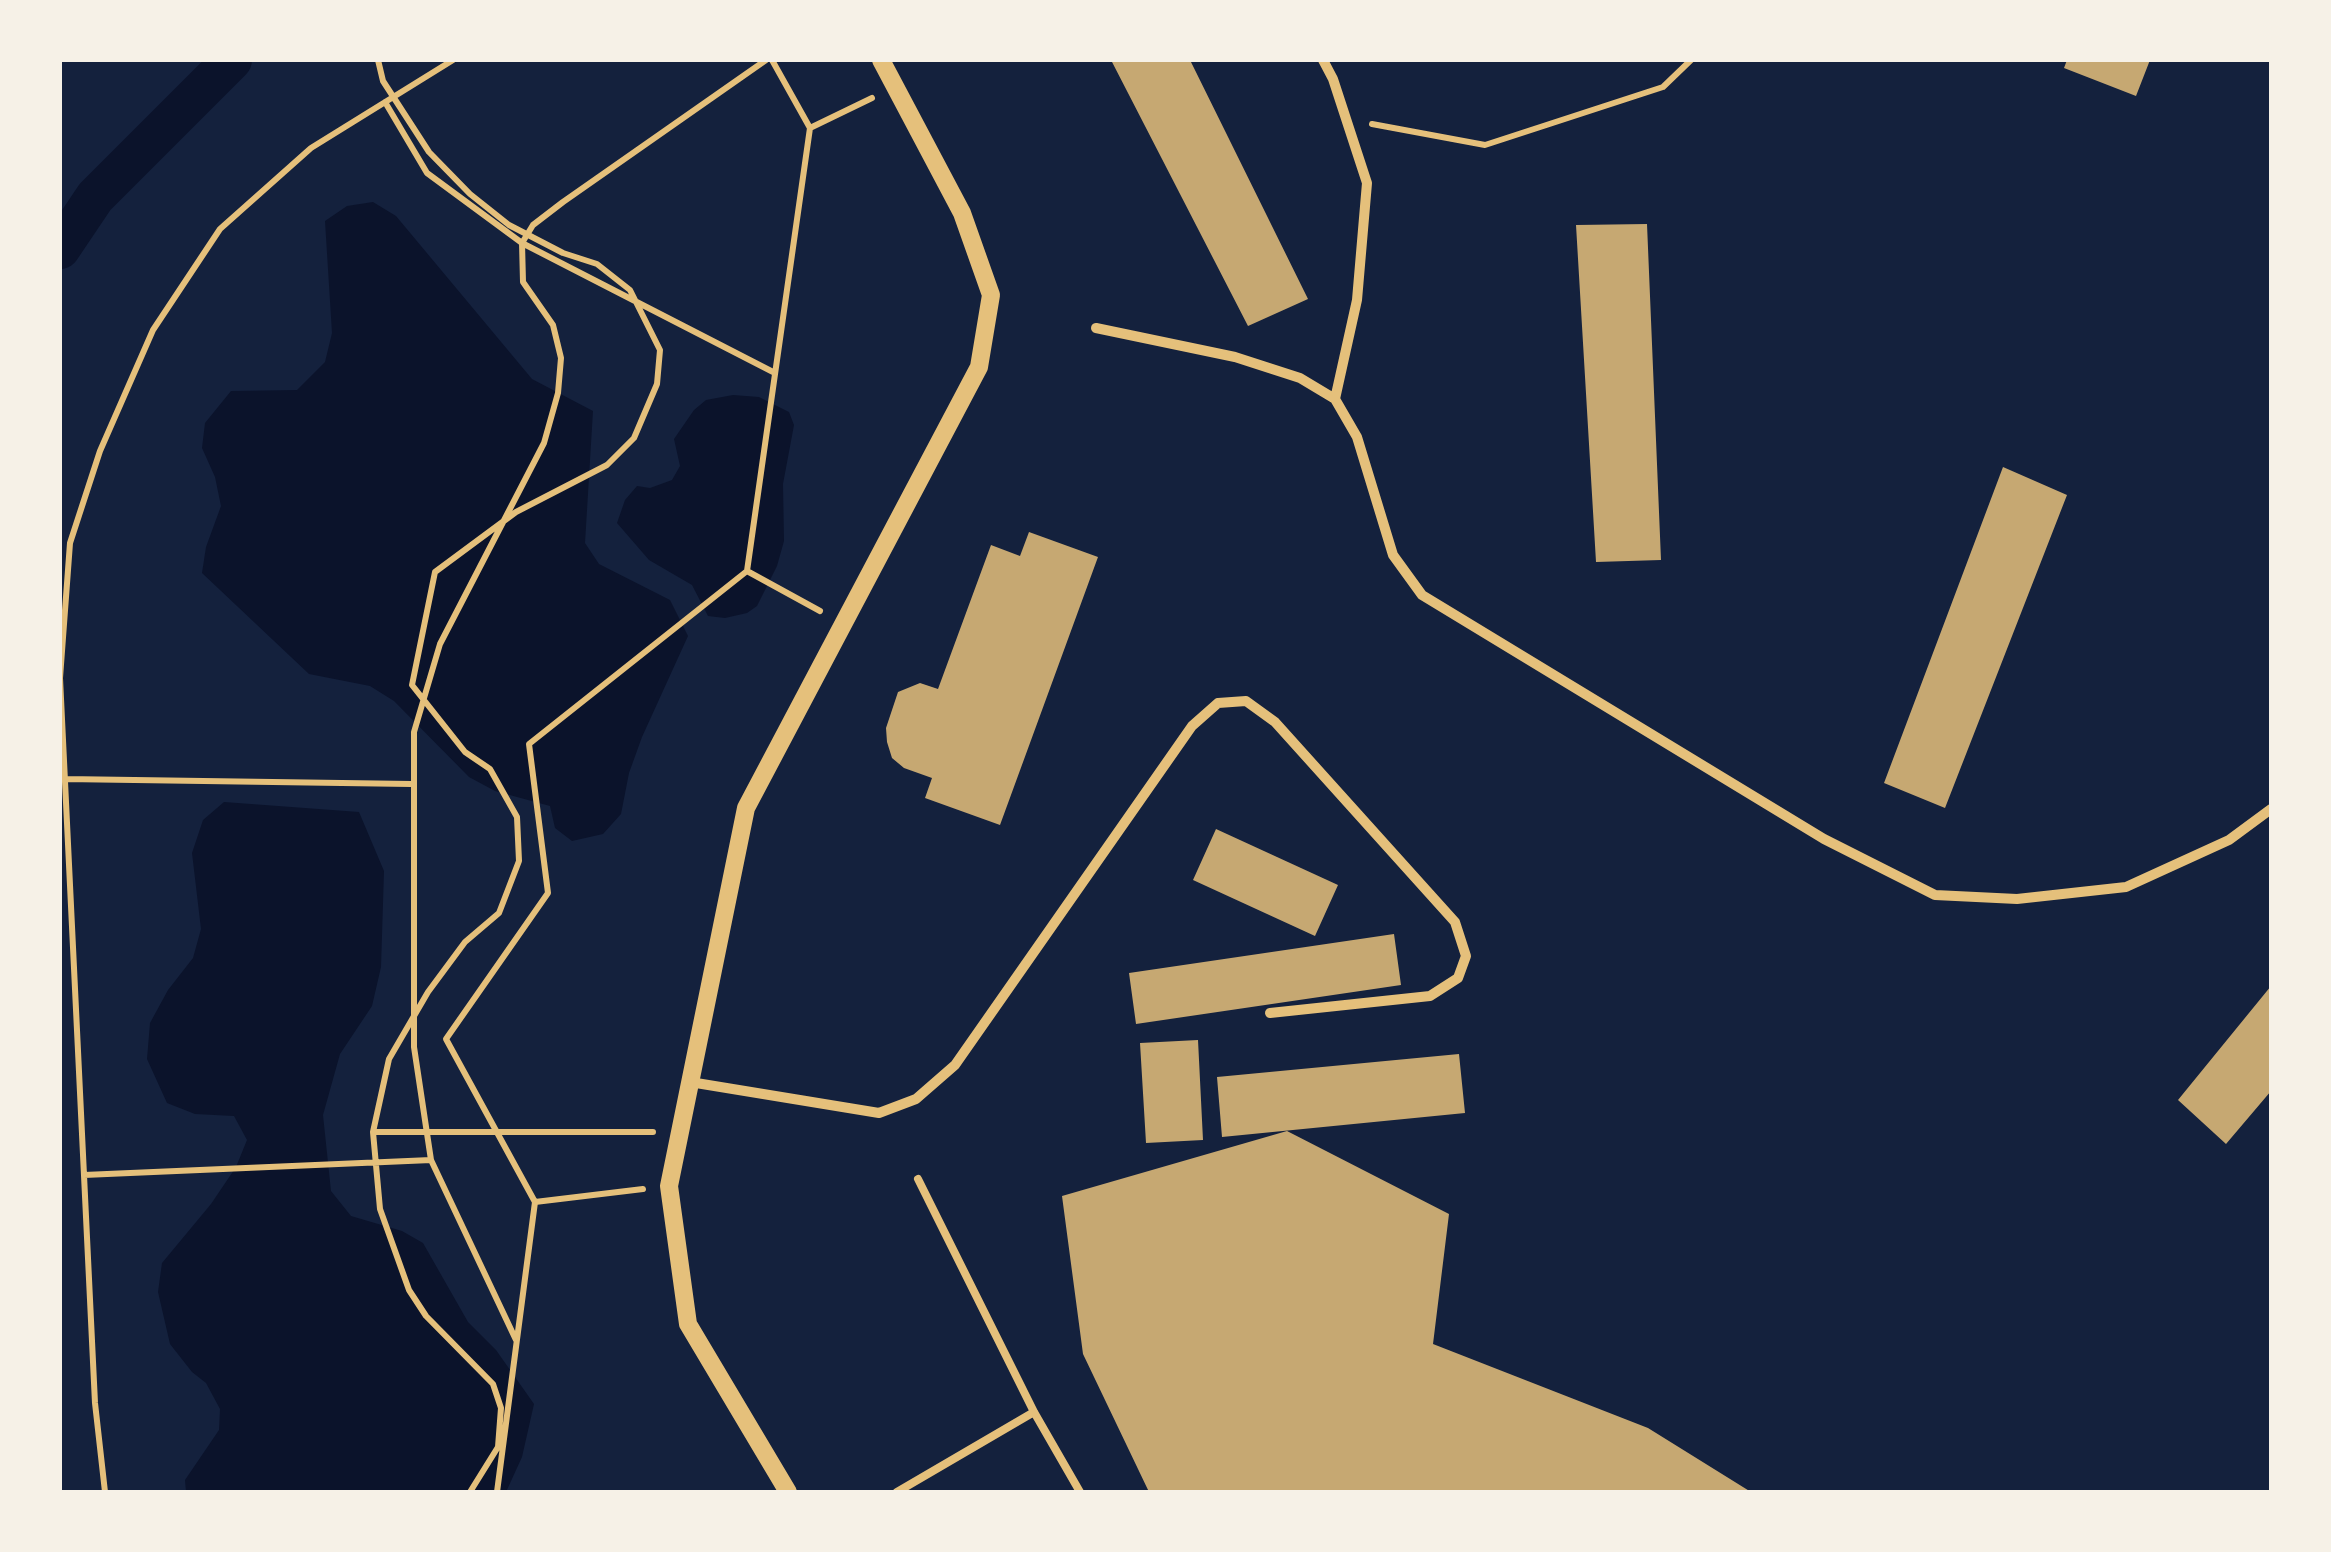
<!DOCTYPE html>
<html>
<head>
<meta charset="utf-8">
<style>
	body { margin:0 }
	#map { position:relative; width:2331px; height:1552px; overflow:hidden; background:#14213d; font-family:"DM Sans",sans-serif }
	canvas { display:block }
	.frame { position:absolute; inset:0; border:62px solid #f6f1e7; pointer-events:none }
</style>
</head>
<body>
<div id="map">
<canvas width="2331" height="1552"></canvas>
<div class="frame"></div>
</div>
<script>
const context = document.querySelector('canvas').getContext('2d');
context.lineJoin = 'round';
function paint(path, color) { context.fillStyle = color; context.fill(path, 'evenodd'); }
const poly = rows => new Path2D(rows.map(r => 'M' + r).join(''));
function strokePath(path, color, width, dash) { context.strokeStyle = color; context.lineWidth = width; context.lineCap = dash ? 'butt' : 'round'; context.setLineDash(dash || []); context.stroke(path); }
paint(poly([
	[373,202,396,216,532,379,593,411,585,543,599,564,670,600,688,636,642,737,629,773,621,814,603,834,572,841,555,828,550,806,495,791,469,777,394,701,370,686,309,674,202,573,206,547,221,506,215,477,202,448,205,423,231,391,297,390,325,362,332,333,325,221,347,206],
	[733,395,759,397,789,412,794,425,783,484,784,541,777,566,757,606,747,613,725,618,708,616,692,585,649,560,617,523,625,500,637,486,650,488,672,480,680,466,674,439,694,410,706,400],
	[224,802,359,812,384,871,381,967,372,1006,340,1054,323,1115,331,1191,351,1216,402,1231,423,1243,468,1322,496,1350,534,1404,522,1457,506,1492,186,1492,185,1480,219,1430,220,1409,206,1383,192,1372,170,1344,158,1292,162,1263,211,1204,236,1167,247,1140,234,1116,195,1114,167,1103,147,1059,150,1023,168,990,193,958,201,929,192,853,203,820]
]), '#0b132b');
strokePath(poly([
	[60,249,95,197,232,60]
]), '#0b132b', 40);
paint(poly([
	[1111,60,1190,60,1308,299,1248,326],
	[2067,60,2150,60,2136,96,2064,68],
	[1647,224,1661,560,1596,562,1576,225],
	[2003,467,2067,495,1945,808,1884,783],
	[1029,532,1098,557,1000,825,925,798,932,778,904,768,892,758,887,742,886,728,898,692,920,683,938,689,991,545,1020,556],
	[1216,829,1338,885,1315,936,1193,880],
	[1394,934,1401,985,1136,1024,1129,973],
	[2271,986,2271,1091,2226,1144,2178,1100],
	[1198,1040,1203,1140,1146,1143,1140,1043],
	[1459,1054,1465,1113,1222,1137,1217,1077],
	[1287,1131,1449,1214,1433,1344,1648,1428,1751,1492,1149,1492,1083,1354,1062,1196]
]), '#c6a872');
strokePath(poly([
	[378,60,383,81,429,152,470,194,509,225,563,253,597,264,630,290,660,350,657,384,634,438,607,465,516,512,435,572,412,685,465,752,490,769,517,817,519,861,499,913,465,942,428,992,389,1059,373,1132,380,1209,409,1290,426,1316,493,1384,501,1408,498,1447,470,1492],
	[385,102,427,173,522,243,775,373],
	[1372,124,1485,145,1663,87,1691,60],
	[810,128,872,98],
	[747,571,820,611],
	[65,779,411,784],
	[373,1132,653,1132],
	[84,1175,431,1160],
	[535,1202,643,1189],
	[516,1340,431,1160,414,1047,414,732,440,644,544,443,558,393,561,358,553,325,523,282,522,243,533,225,563,202,766,60],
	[105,1492,95,1403,60,678,70,543,100,451,153,330,220,229,311,148,453,60],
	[497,1492,535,1202,446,1039,548,893,529,744,747,571,810,128,772,60]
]), '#e5c07b', 6);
strokePath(poly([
	[918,1179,1034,1412,1080,1492],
	[897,1492,1034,1412]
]), '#e5c07b', 8);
strokePath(poly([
	[1323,60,1333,79,1367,183,1357,300,1335,399],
	[1096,328,1235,357,1300,378,1335,399,1357,437,1393,555,1422,595,1824,839,1935,895,2017,899,2126,887,2229,840,2271,809],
	[690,1082,879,1113,916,1099,955,1065,1192,726,1218,703,1246,701,1275,722,1455,922,1466,956,1458,978,1430,996,1270,1013]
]), '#e5c07b', 10);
strokePath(poly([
	[788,1492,688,1324,669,1186,746,808,979,367,991,295,962,213,881,60]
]), '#e5c07b', 18);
</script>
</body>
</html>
